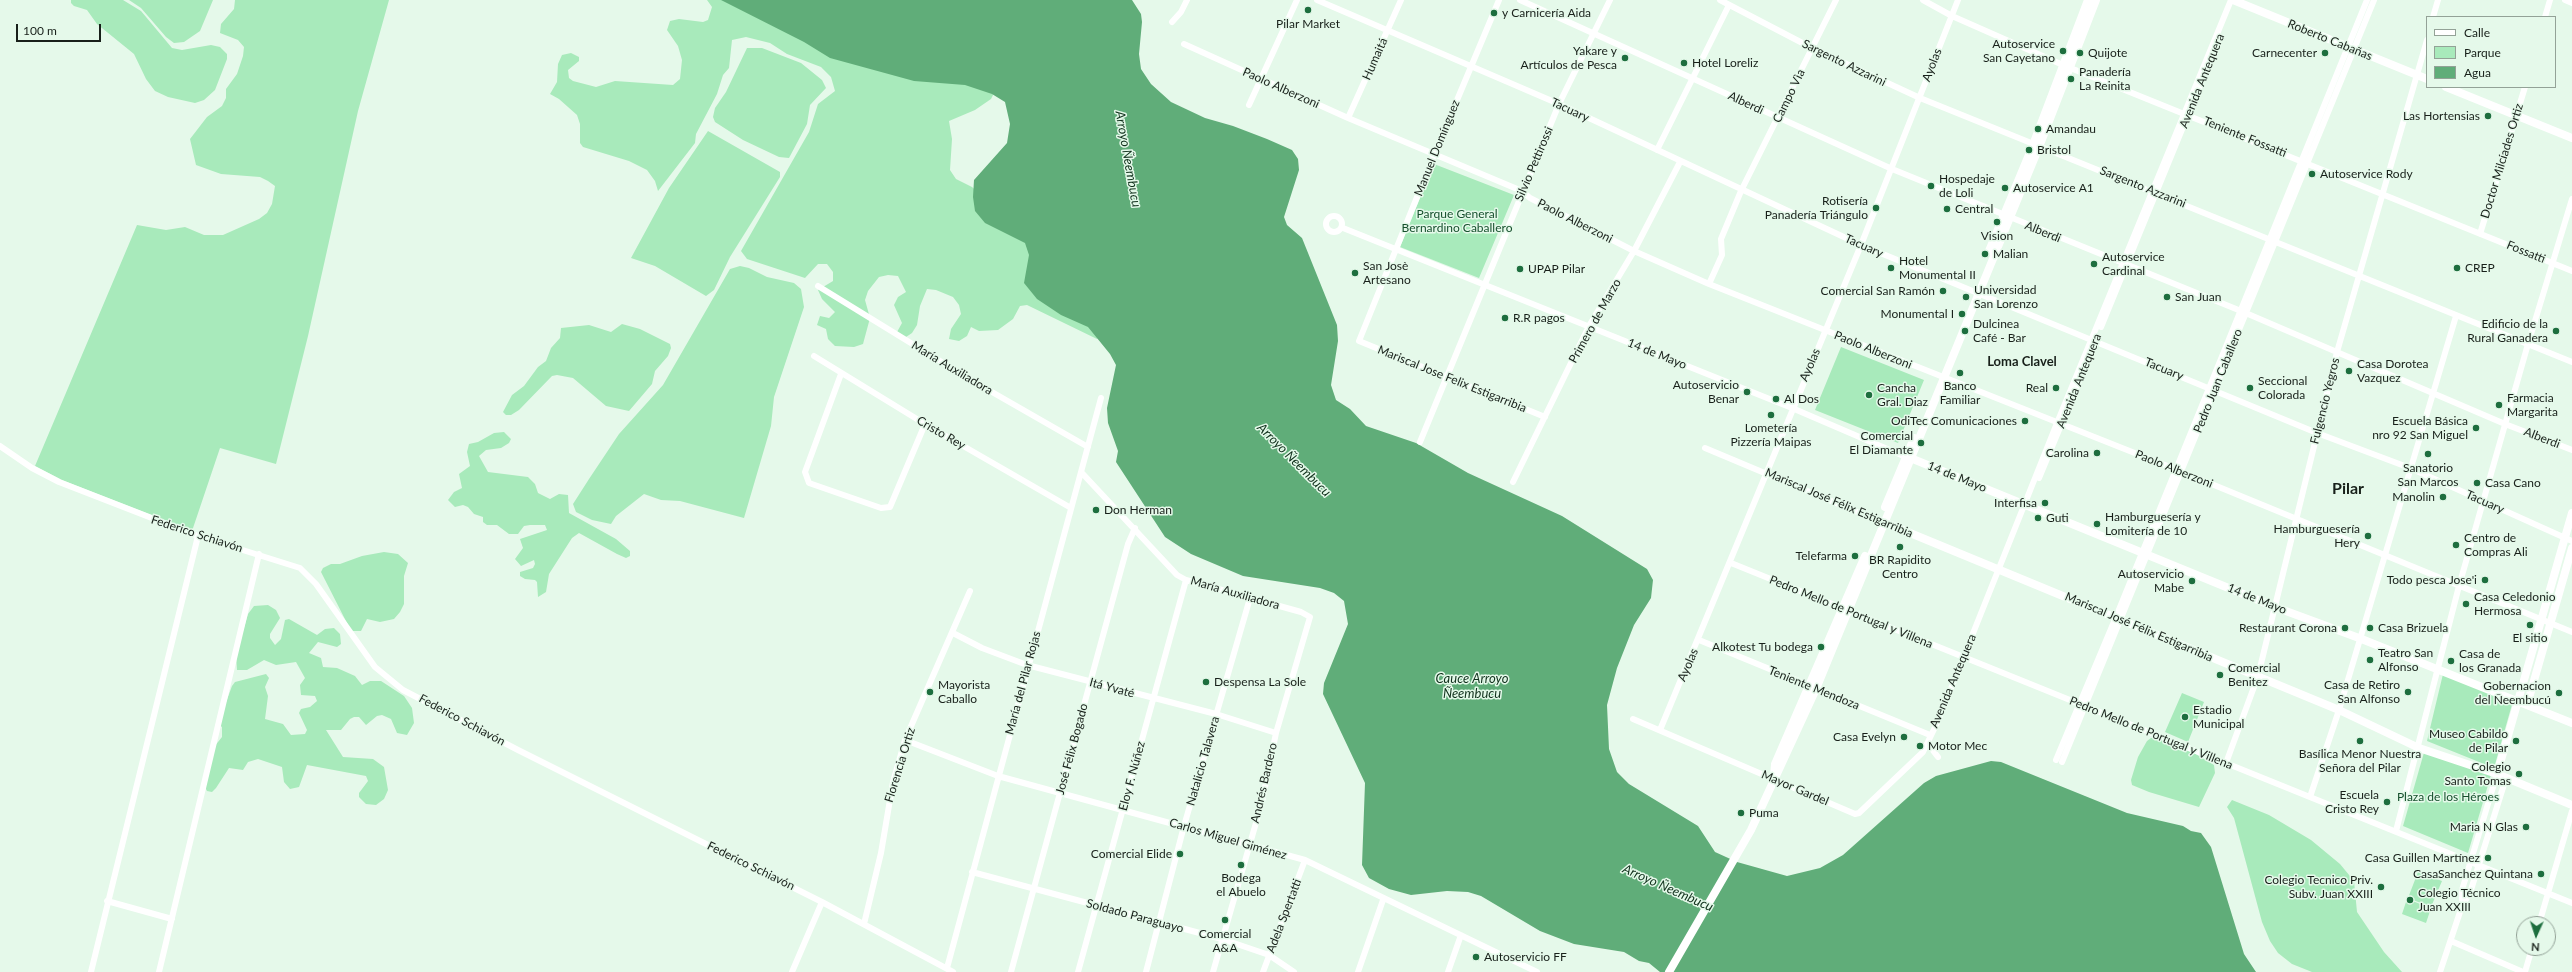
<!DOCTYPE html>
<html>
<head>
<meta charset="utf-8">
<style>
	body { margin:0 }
	#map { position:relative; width:2572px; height:972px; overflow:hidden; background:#e5f9ea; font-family:Lato,sans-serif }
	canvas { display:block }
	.legend { position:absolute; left:2426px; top:16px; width:130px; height:72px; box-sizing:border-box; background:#e5f9ea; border:1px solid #93a297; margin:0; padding:5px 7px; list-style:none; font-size:12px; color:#18201a }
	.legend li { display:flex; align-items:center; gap:8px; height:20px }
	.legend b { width:20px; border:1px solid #93a297 }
	.north { position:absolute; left:2516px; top:916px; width:40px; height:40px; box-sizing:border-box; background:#e5f9ea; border:1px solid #93a297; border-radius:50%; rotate:183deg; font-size:11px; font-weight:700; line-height:16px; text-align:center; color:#18201a }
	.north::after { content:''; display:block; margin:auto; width:14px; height:18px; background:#1d6e3e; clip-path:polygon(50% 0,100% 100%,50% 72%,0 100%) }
	.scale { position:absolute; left:16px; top:24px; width:85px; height:18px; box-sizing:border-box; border:2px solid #18201a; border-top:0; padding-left:5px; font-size:12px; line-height:14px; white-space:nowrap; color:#18201a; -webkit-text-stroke:3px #e5f9ea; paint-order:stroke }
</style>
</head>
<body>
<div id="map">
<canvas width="2572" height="972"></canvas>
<ul class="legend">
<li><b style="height:5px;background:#fff"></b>Calle</li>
<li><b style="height:11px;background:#a8eabb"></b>Parque</li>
<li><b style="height:11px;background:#60ad79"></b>Agua</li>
</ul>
<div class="north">N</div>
<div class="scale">100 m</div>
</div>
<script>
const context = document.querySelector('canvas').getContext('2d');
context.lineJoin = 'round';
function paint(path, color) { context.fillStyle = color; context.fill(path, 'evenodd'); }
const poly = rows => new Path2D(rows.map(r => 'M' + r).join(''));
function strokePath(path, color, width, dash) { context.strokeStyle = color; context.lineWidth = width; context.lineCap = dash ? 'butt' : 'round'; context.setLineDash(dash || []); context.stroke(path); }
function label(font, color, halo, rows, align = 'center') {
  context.font = font + ' Lato,sans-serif'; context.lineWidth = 3; context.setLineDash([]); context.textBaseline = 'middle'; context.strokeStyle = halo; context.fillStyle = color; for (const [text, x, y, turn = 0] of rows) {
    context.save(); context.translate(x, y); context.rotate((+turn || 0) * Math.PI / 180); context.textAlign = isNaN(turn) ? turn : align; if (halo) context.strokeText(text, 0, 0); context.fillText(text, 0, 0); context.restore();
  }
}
paint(poly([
	[71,0,123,0,141,11,172,48,182,50,211,45,220,47,227,54,227,59,215,90,204,100,195,103,168,97,155,91,146,79,134,54,97,24,87,10,74,6,71,3],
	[129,0,213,0,200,31,184,42,174,43,166,37,141,8],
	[235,0,389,0,358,111,308,336,276,464,220,448,192,531,62,480,35,466,137,225,166,230,185,227,204,235,223,235,259,219,267,213,272,204,275,186,268,181,260,177,221,174,196,165,190,139,207,117,222,106,226,98,226,89,237,74,243,56,244,47,238,40,220,33,221,24,234,9],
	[707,0,731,0,995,91,991,99,975,110,949,121,952,139,950,170,956,179,972,187,1000,213,1103,331,1097,339,1027,305,1020,306,1013,319,998,330,979,331,971,327,967,336,959,341,949,339,951,329,961,314,959,305,953,297,936,290,927,289,920,306,917,325,912,333,903,339,897,332,902,323,894,305,898,297,906,292,898,276,888,275,879,277,868,291,865,300,870,318,863,344,854,347,835,346,828,339,826,329,817,325,820,316,829,318,835,312,822,299,818,290,833,281,833,272,827,264,818,264,805,278,747,259,741,251,809,132,818,104,835,91,831,77,821,67,787,54,770,43,746,37,732,40,729,68,723,75,717,94,696,134,695,143,658,191,655,181,647,170,629,161,583,147,580,143,580,124,577,115,559,99,550,94,557,82,558,64,562,55,571,53,579,57,579,61,568,70,569,78,573,81,596,87,615,81,673,85,680,79,682,60,678,46,667,30,670,21,679,19,703,22,708,20,712,7],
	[747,48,762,48,801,63,822,80,826,88,810,105,807,124,789,158,779,157,743,140,715,122,713,117,715,108,726,92],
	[708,131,780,172,780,177,730,257,714,290,706,296,655,266,631,258,669,188],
	[1434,164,1514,195,1479,278,1400,247],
	[740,266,749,268,767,277,794,283,801,289,804,307,774,397,771,426,744,518,680,501,661,500,644,494,616,516,611,524,592,520,576,512,573,504,589,479,619,434,663,385,730,269],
	[622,324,640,329,670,344,671,348,668,356,655,371,652,384,629,411,606,406,573,378,557,375,552,376,519,410,511,415,506,415,503,412,512,395,524,386,538,367,546,361,551,348,560,338,561,328,589,325,611,332],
	[1841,347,1924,380,1898,443,1815,410],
	[504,432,511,439,509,443,501,448,486,450,479,456,488,472,528,477,535,484,538,493,550,499,559,494,568,495,569,513,616,539,630,551,630,556,626,558,617,554,579,533,572,538,549,574,546,592,538,597,537,582,535,580,525,579,520,576,520,572,533,568,535,564,534,560,521,566,515,559,523,548,520,539,547,530,545,525,530,525,524,526,518,534,509,534,497,525,487,525,483,522,483,517,474,514,468,507,463,505,455,507,448,500,454,492,462,488,459,474,470,466,467,452,469,444,478,442,494,433],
	[384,552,398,554,408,563,404,576,404,604,400,612,394,619,380,622,367,619,361,631,351,631,321,572,323,568,331,564,340,564,362,556],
	[268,605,276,610,280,618,270,634,270,638,275,645,281,639,285,620,289,619,317,635,325,629,334,628,340,634,341,644,337,647,318,642,309,653,321,658,323,667,337,668,355,676,362,685,370,681,381,681,404,696,412,708,414,723,407,735,397,733,391,719,382,715,377,716,366,725,359,717,354,717,350,719,341,730,326,730,343,757,373,759,384,767,388,790,384,799,376,805,366,804,359,797,359,793,368,781,366,776,307,765,299,787,290,789,284,782,282,767,258,759,248,762,243,770,229,768,216,788,212,792,207,791,204,785,210,752,222,737,222,727,218,724,232,686,235,682,266,674,269,678,265,687,268,696,265,719,283,724,291,735,305,734,307,730,299,713,301,709,310,707,317,701,315,696,301,695,300,685,305,678,296,662,276,665,264,660,247,670,237,670,236,655,248,614,254,606],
	[2443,674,2513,701,2494,768,2427,741],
	[2182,693,2204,702,2188,742,2165,732],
	[2151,738,2156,738,2194,753,2214,765,2215,773,2199,807,2149,792,2132,785,2131,780,2138,757,2147,741],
	[2425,749,2491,775,2468,853,2403,826],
	[2232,800,2269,815,2311,840,2340,864,2354,881,2357,912,2384,952,2402,972,2312,972,2292,964,2278,953,2270,941,2262,922,2234,818,2227,807],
	[2418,872,2442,881,2431,907,2408,898],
	[2407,899,2431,908,2426,923,2402,914]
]), '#a8eabb');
paint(poly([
	[721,0,1132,0,1141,14,1142,22,1139,54,1141,69,1151,84,1171,102,1205,118,1233,126,1267,139,1292,150,1298,159,1299,170,1284,217,1287,225,1302,238,1337,325,1338,341,1331,385,1336,400,1350,409,1366,426,1416,443,1468,473,1562,516,1647,569,1653,580,1651,598,1634,625,1617,668,1607,705,1609,749,1617,772,1629,784,1698,826,1715,852,1737,862,1787,876,1820,868,1843,855,1924,783,1936,776,1991,761,2001,762,2127,813,2183,826,2191,831,2201,833,2211,847,2244,954,2256,972,1660,972,1649,963,1639,961,1624,952,1574,944,1540,931,1481,896,1468,892,1447,891,1411,895,1389,889,1369,878,1362,865,1365,783,1323,694,1324,683,1348,624,1344,601,1334,593,1320,588,1243,576,1191,554,1165,537,1116,462,1118,451,1108,423,1107,408,1116,365,1110,354,1088,327,1061,315,1037,299,1024,283,1029,255,1025,243,985,223,975,211,973,197,974,180,1007,143,1010,124,1005,102,992,94,965,85,914,81,830,58,804,42]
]), '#60ad79');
strokePath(poly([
	[1317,0,1559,104,1861,245,2317,433,2410,468,2572,541],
	[1499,0,1434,155,1359,341,1545,417],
	[1520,0,1892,169,2241,311,2505,424,2572,450],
	[1720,0,1812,48,1920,98,2572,362],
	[1923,0,1952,16,2063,65,2572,271],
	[2565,0,2572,3],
	[2433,17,2438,0],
	[2545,17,2550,0],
	[1172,22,1181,12,1187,0],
	[1184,44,1348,118,1522,191,1530,198,1634,251,1709,284,2175,469,2572,632],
	[1249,105,1297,0],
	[1348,118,1401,0],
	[1657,150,1729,5],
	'1326 224a8 8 0 1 1 16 0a8 8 0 1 1-16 0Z',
	[1343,228,1792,408,1906,457],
	[2480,234,2525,87],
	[1709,284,1722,255,1721,239,1741,191,1836,0],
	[818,286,971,380,1088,447],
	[2101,327,2201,83],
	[814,356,925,424,1071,508],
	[841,374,805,472,809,483,881,508,890,507,925,424],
	[1420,442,1559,104,1610,0],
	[0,446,32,468,59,482,198,536,300,568,316,584,375,667,403,690,518,750,822,902,953,972],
	[1705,448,1879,521],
	[1082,473,1177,575,1186,580,1301,612,1310,617,1276,733,1262,802,1213,972],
	[2039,478,2083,372],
	[1513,482,1589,326,1634,251,1680,162],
	[1731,563,2572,903],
	[953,633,982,648,1027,665,1216,714,1276,733],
	[1699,640,1930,735],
	[1633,719,1855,814,1859,813,1923,752,1938,721,2057,423,2231,0],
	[1660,730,1861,245,1958,0],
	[905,740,998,776,1305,860,1537,972],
	[1928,744,1938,757],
	[2056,760,2116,617,2367,0],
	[2062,762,2374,0],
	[2226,763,2258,676,2337,352,2427,40],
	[2310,797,2339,710,2456,316],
	[2396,831,2459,586,2528,344,2572,199],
	[972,872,1222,939,1269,955,1294,972],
	[107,901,172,919],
	[2462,906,2470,893,2506,778],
	[864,924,881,853,893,782,905,740,970,591],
	[2539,924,2572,811],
	[2451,941,2523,972],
	[947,968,1101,398],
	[91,972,198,536],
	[159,972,259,554],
	[792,972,822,902],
	[1011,972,1128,544,1135,528],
	[1078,972,1186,580],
	[1146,972,1184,826,1250,598],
	[1263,972,1305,860],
	[1358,972,1383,900],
	[1448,972,1461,935],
	[2440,972,2462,906,2462,890,2497,774],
	[2525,972,2532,948]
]), '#fff', 6);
strokePath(poly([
	[2233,0,2427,79],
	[2446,87,2572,138],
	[1989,251,2033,145,2088,0],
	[1908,457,2275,607,2359,638,2572,723],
	[1885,507,1914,438],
	[1881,521,2339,710,2419,748,2497,774,2572,805],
	[2527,705,2572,548],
	[2497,774,2572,513],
	[1774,776,1775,764,1865,556],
	[1669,972,1751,830,1816,689,2039,147,2096,0]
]), '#fff', 8);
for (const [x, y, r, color] of [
	[1308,10,4,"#1d6e3e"],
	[1494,13,4,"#1d6e3e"],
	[2063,51,4,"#1d6e3e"],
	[2080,53,4,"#1d6e3e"],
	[2325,53,4,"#1d6e3e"],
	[1625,58,4,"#1d6e3e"],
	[1684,63,4,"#1d6e3e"],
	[2071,79,4,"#1d6e3e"],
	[2488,116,4,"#1d6e3e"],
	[2038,129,4,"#1d6e3e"],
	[2029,150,4,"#1d6e3e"],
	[2312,174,4,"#1d6e3e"],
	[1931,186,4,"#1d6e3e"],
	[2005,188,4,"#1d6e3e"],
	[1876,208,4,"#1d6e3e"],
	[1947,209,4,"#1d6e3e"],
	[1997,222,4,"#1d6e3e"],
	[1985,254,4,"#1d6e3e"],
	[2094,264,4,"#1d6e3e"],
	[1891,268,4,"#1d6e3e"],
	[2457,268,4,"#1d6e3e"],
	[1520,269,4,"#1d6e3e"],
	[1355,273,4,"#1d6e3e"],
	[1943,291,4,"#1d6e3e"],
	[1966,297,4,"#1d6e3e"],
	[2167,297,4,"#1d6e3e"],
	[1962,314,4,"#1d6e3e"],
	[1505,318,4,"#1d6e3e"],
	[1965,331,4,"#1d6e3e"],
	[2556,331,4,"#1d6e3e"],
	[2349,371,4,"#1d6e3e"],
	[1960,373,4,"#1d6e3e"],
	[2056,388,4,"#1d6e3e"],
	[2250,388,4,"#1d6e3e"],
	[1747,392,4,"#1d6e3e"],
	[1869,395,4,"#1d6e3e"],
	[1776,399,4,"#1d6e3e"],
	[2499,405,4,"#1d6e3e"],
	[1771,415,4,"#1d6e3e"],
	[2025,421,4,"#1d6e3e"],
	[2476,428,4,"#1d6e3e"],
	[1921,443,4,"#1d6e3e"],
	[2097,453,4,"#1d6e3e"],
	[2428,454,4,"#1d6e3e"],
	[2477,483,4,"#1d6e3e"],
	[2443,497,4,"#1d6e3e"],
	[2045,503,4,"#1d6e3e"],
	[1096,510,4,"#1d6e3e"],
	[2038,518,4,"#1d6e3e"],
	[2097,524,4,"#1d6e3e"],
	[2368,536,4,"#1d6e3e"],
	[2456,545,4,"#1d6e3e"],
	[1900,547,4,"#1d6e3e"],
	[1855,556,4,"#1d6e3e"],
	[2485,580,4,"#1d6e3e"],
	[2192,581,4,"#1d6e3e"],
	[2466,604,4,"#1d6e3e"],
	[2530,625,4,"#1d6e3e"],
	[2345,628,4,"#1d6e3e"],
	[2370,628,4,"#1d6e3e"],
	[1821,647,4,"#1d6e3e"],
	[2370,660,4,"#1d6e3e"],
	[2451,661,4,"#1d6e3e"],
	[2220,675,4,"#1d6e3e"],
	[1206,682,4,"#1d6e3e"],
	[930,692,4,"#1d6e3e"],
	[2408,692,4,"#1d6e3e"],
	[2559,693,4,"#1d6e3e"],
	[2185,717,4,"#1d6e3e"],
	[1904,737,4,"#1d6e3e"],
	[2360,741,4,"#1d6e3e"],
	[2516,741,4,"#1d6e3e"],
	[1920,746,4,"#1d6e3e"],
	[2519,774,4,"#1d6e3e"],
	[2387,802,4,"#1d6e3e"],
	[1741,813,4,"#1d6e3e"],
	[2526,827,4,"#1d6e3e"],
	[1180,854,4,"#1d6e3e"],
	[2488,858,4,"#1d6e3e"],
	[1241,865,4,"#1d6e3e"],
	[2541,874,4,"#1d6e3e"],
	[2381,887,4,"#1d6e3e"],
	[2410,900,4,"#1d6e3e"],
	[1225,920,4,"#1d6e3e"],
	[1476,957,4,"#1d6e3e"]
]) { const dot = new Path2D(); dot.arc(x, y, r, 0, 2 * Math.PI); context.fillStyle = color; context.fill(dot); strokePath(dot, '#e5f9ea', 1.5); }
label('12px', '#18201a', '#e5f9ea', [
	["y Carnicería Aida",1502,13],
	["Pilar Market",1308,24,"center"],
	["Autoservice",2055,44,"right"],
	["San Cayetano",2055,58,"right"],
	["Yakare y",1617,51,"right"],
	["Artículos de Pesca",1617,65,"right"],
	["Quijote",2088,53],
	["Carnecenter",2317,53,"right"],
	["Hotel Loreliz",1692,63],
	["Panadería",2079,72],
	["La Reinita",2079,86],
	["Las Hortensias",2480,116,"right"],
	["Amandau",2046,129],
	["Bristol",2037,150],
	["Autoservice Rody",2320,174],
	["Hospedaje",1939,179],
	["de Loli",1939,193],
	["Autoservice A1",2013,188],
	["Rotisería",1868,201,"right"],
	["Panadería Triángulo",1868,215,"right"],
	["Central",1955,209],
	["Vision",1997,236,"center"],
	["Malian",1993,254],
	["Autoservice",2102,257],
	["Cardinal",2102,271],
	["Hotel",1899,261],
	["Monumental II",1899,275],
	["San Josè",1363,266],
	["Artesano",1363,280],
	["CREP",2465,268],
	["UPAP Pilar",1528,269],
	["Universidad",1974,290],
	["San Lorenzo",1974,304],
	["Comercial San Ramón",1935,291,"right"],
	["San Juan",2175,297],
	["Monumental I",1954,314,"right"],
	["R.R pagos",1513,318],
	["Dulcinea",1973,324],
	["Café - Bar",1973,338],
	["Edificio de la",2548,324,"right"],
	["Rural Ganadera",2548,338,"right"],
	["Casa Dorotea",2357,364],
	["Vazquez",2357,378],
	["Seccional",2258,381],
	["Colorada",2258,395],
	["Autoservicio",1739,385,"right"],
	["Benar",1739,399,"right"],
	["Banco",1960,386,"center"],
	["Familiar",1960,400,"center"],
	["Cancha",1877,388],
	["Gral. Diaz",1877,402],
	["Real",2048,388,"right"],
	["Farmacia",2507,398],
	["Margarita",2507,412],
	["Al Dos",1784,399],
	["OdiTec Comunicaciones",2017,421,"right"],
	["Escuela Básica",2468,421,"right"],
	["nro 92 San Miguel",2468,435,"right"],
	["Lometería",1771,428,"center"],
	["Pizzería Maipas",1771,442,"center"],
	["Comercial",1913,436,"right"],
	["El Diamante",1913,450,"right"],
	["Carolina",2089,453,"right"],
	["Sanatorio",2428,468,"center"],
	["San Marcos",2428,482,"center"],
	["Casa Cano",2485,483],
	["Manolin",2435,497,"right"],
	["Interfisa",2037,503,"right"],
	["Don Herman",1104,510],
	["Hamburguesería y",2105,517],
	["Lomitería de 10",2105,531],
	["Guti",2046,518],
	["Hamburguesería",2360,529,"right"],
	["Hery",2360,543,"right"],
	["Centro de",2464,538],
	["Compras Ali",2464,552],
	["Telefarma",1847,556,"right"],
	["BR Rapidito",1900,560,"center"],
	["Centro",1900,574,"center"],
	["Autoservicio",2184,574,"right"],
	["Mabe",2184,588,"right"],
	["Todo pesca Jose'i",2477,580,"right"],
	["Casa Celedonio",2474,597],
	["Hermosa",2474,611],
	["Restaurant Corona",2337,628,"right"],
	["Casa Brizuela",2378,628],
	["El sitio",2530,638,"center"],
	["Alkotest Tu bodega",1813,647,"right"],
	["Teatro San",2378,653],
	["Alfonso",2378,667],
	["Casa de",2459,654],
	["los Granada",2459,668],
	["Comercial",2228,668],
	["Benitez",2228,682],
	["Despensa La Sole",1214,682],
	["Mayorista",938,685],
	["Caballo",938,699],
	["Casa de Retiro",2400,685,"right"],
	["San Alfonso",2400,699,"right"],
	["Gobernacion",2551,686,"right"],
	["del Ñeembucú",2551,700,"right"],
	["Estadio",2193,710],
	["Municipal",2193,724],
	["Museo Cabildo",2508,734,"right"],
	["de Pilar",2508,748,"right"],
	["Casa Evelyn",1896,737,"right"],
	["Motor Mec",1928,746],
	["Basílica Menor Nuestra",2360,754,"center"],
	["Señora del Pilar",2360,768,"center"],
	["Colegio",2511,767,"right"],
	["Santo Tomas",2511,781,"right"],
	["Escuela",2379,795,"right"],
	["Cristo Rey",2379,809,"right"],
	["Puma",1749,813],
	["Maria N Glas",2518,827,"right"],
	["Comercial Elide",1172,854,"right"],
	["Casa Guillen Martínez",2480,858,"right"],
	["CasaSanchez Quintana",2533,874,"right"],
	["Bodega",1241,878,"center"],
	["el Abuelo",1241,892,"center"],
	["Colegio Tecnico Priv.",2373,880,"right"],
	["Subv. Juan XXIII",2373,894,"right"],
	["Colegio Técnico",2418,893],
	["Juan XXIII",2418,907],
	["Comercial",1225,934,"center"],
	["A&A",1225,948,"center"],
	["Autoservicio FF",1484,957]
], 'left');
label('12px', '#18201a', '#e5f9ea', [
	["Roberto Cabañas",2330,40,22],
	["Humaitá",1375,59,-66],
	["Sargento Azzarini",1844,63,26],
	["Ayolas",1932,65,-69],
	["Avenida Antequera",2202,81,-68],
	["Paolo Alberzoni",1281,88,24],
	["Campo Vìa",1789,96,-64],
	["Alberdi",1746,103,25],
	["Tacuary",1570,110,25],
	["Teniente Fossatti",2245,137,22],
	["Manuel Domínguez",1437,148,-68],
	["Doctor Milcíades Ortiz",2502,161,-73],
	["Silvio Pettirossi",1534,164,-67],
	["Sargento Azzarini",2143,187,22],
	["Paolo Alberzoni",1575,221,27],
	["Alberdi",2043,232,22],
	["Tacuary",1864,246,24],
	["Fossatti",2526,252,22],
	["Primero de Marzo",1595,321,-61],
	["Paolo Alberzoni",1873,350,22],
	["14 de Mayo",1657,354,22],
	["Ayolas",1810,365,-67],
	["María Auxiliadora",952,368,31],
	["Tacuary",2164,369,22],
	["Mariscal Jose Felix Estigarribia",1452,379,22],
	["Avenida Antequera",2079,381,-68],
	["Pedro Juan Caballero",2218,381,-68],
	["Fulgencio Yegros",2325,401,-76],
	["Cristo Rey",941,433,30],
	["Alberdi",2542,438,21],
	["Paolo Alberzoni",2174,469,22],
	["14 de Mayo",1957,477,22],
	["Tacuary",2485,502,24],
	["Mariscal José Félix Estigarribia",1839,503,23],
	["Federico Schiavón",197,534,18],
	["María Auxiliadora",1235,593,16],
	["14 de Mayo",2257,599,22],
	["Pedro Mello de Portugal y Villena",1851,612,22],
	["Mariscal José Félix Estigarribia",2139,627,23],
	["Ayolas",1688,665,-67],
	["Avenida Antequera",1953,681,-67],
	["María del Pilar Rojas",1023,683,-75],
	["Itá Yvaté",1112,688,15],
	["Teniente Mendoza",1814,688,22],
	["Federico Schiavón",462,720,28],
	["Pedro Mello de Portugal y Villena",2151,733,22],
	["José Félix Bogado",1072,749,-75],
	["Natalicio Talavera",1203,761,-74],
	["Florencia Ortiz",900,765,-73],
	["Eloy F. Núñez",1132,776,-75],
	["Andrés Bardero",1264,783,-77],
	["Mayor Gardel",1795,788,23],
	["Carlos Miguel Giménez",1228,839,16],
	["Federico Schiavón",751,866,26],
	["Soldado Paraguayo",1135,916,15],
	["Adela Spertatti",1284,916,-69]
]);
label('12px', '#16502d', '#e5f9ea', [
	["Parque General",1457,214],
	["Bernardino Caballero",1457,228],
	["Plaza de los Héroes",2448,797]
]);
label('italic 13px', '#10311c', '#e5f9ea', [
	["Arroyo Ñeembucu",1128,159,80],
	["Arroyo Ñeembucu",1294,460,45],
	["Cauce Arroyo",1472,679],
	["Ñeembucu",1472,694],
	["Arroyo Ñeembucu",1668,888,24]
]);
label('bold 13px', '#18201a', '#e5f9ea', [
	["Loma Clavel",2022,362]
]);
label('bold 16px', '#18201a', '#e5f9ea', [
	["Pilar",2348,489]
]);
</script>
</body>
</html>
